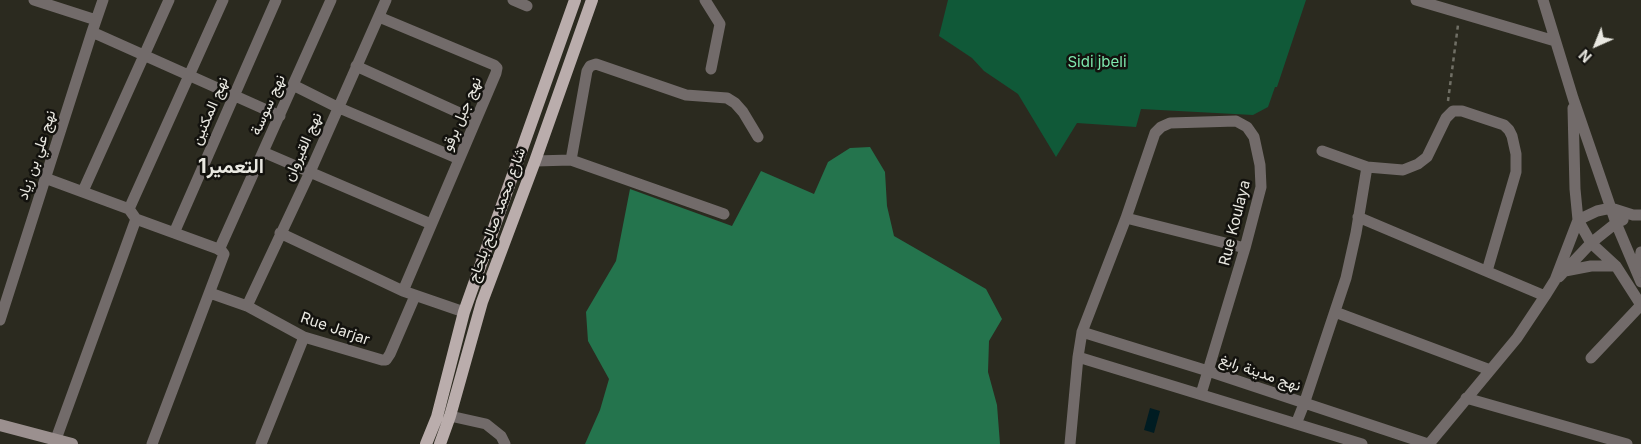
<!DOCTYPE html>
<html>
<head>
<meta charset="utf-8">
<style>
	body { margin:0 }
	#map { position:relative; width:1641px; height:444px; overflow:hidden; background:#2b2a1f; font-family:Inter,sans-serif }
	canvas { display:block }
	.north { position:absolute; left:1571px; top:20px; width:50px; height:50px; -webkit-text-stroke:4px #13120e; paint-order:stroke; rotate:224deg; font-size:14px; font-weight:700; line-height:20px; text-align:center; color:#e9e8e1 }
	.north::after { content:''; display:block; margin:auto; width:18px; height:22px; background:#e9e8e1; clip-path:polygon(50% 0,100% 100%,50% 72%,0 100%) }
</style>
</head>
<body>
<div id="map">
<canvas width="1641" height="444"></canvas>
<div class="north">N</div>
</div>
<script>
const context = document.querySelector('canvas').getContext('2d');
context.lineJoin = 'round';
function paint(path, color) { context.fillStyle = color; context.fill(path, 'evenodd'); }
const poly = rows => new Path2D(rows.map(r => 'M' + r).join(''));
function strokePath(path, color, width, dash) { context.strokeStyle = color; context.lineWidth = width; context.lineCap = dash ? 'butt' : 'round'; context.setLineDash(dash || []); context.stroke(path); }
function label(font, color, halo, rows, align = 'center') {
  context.font = font + ' Inter,Vazirmatn,sans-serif'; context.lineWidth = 5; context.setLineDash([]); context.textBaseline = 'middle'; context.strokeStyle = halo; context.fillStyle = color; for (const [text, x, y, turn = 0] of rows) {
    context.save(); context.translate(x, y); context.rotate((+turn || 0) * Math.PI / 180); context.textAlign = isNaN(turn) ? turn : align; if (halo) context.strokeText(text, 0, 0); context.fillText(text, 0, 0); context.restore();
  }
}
paint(poly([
	[948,0,1306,0,1277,87,1275,87,1268,107,1253,115,1141,109,1136,127,1077,123,1056,157,1018,94,984,71,972,58,939,36]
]), '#105938');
paint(poly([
	[870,147,885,172,887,206,894,236,986,289,1002,319,989,341,988,372,997,405,1000,444,585,444,600,410,609,379,588,341,586,312,616,261,630,189,732,226,761,171,814,194,828,162,850,148]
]), '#24744d');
paint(poly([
	[1150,408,1160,411,1154,433,1144,430]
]), '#001c22');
strokePath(poly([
	[1448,101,1458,25]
]), '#706f65', 2.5, [4, 4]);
strokePath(poly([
	[34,0,96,20],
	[513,0,527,6],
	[705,0,720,24,711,69],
	[1416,0,1555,41],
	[1543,0,1573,98,1616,223,1641,282],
	[379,17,494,65,497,68,496,73,403,291],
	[92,32,280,116],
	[356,66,475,120],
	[293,85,337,107,459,159],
	[1573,108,1575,189,1578,220,1591,243,1616,266,1641,305],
	[1322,151,1367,167,1403,170,1418,164,1427,157,1446,118,1453,111,1462,111,1504,125,1509,130,1512,136,1516,154,1516,172,1487,271],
	[263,152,431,224],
	[571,160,587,71,590,66,596,64,686,95,727,98,735,103,743,112,758,137],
	[535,161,571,160,724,214],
	[45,178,129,209,136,219,221,250,224,254,152,444],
	[83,191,169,0],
	[129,209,223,0],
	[1358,217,1545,296],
	[1126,218,1245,248],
	[174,233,276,0],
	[280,233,403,291,464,312],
	[219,250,331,0],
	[1565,271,1591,266,1616,266],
	[1638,273,1641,252],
	[1559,277,1591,243,1616,223,1623,220],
	[210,293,247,306,304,337,382,360,386,360,390,354,415,296],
	[247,306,310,172,386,0],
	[1335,312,1490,370],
	[0,320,92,32,103,0],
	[1082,332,1208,371,1428,444],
	[1078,357,1362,444],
	[1591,358,1641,305],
	[1466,398,1627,444],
	[450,416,486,424,501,436,505,444],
	[1296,424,1304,404,1346,278,1356,233,1367,167],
	[56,439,136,219],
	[261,444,304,337],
	[1070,444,1078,357,1082,332,1126,218,1155,133,1161,127,1170,123,1236,121,1247,127,1254,137,1260,165,1261,187,1245,248,1201,394],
	[1429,444,1517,338,1545,296,1555,280,1578,220,1597,211,1611,208,1633,215,1641,215]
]), '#726b6a', 11);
strokePath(poly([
	[0,425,72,444]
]), '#9b908f', 12);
strokePath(poly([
	[426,444,437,417,464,312,575,0],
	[440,444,450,416,482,302,535,161,592,0]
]), '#baadac', 12);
label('15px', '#7ee9ae', '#13120e', [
	["Sidi jbeli",1097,62]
]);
label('15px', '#e9e8e1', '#13120e', [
	["نهج سوسة",268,105,-66],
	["نهج المكنين",210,111,-67],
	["نهج جبل برقو",462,114,-67],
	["نهج القيروان",303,147,-66],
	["نهج علي بن زياد",37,155,-72],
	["شارع محمد صالح بلحاج",497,215,-70],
	["Rue Koulaya",1235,223,-76],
	["Rue Jarjar",335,329,19],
	["نهج مدينة رابغ",1260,373,19]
]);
label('bold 20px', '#e9e8e1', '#13120e', [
	["التعمير1",231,167]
]);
</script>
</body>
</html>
